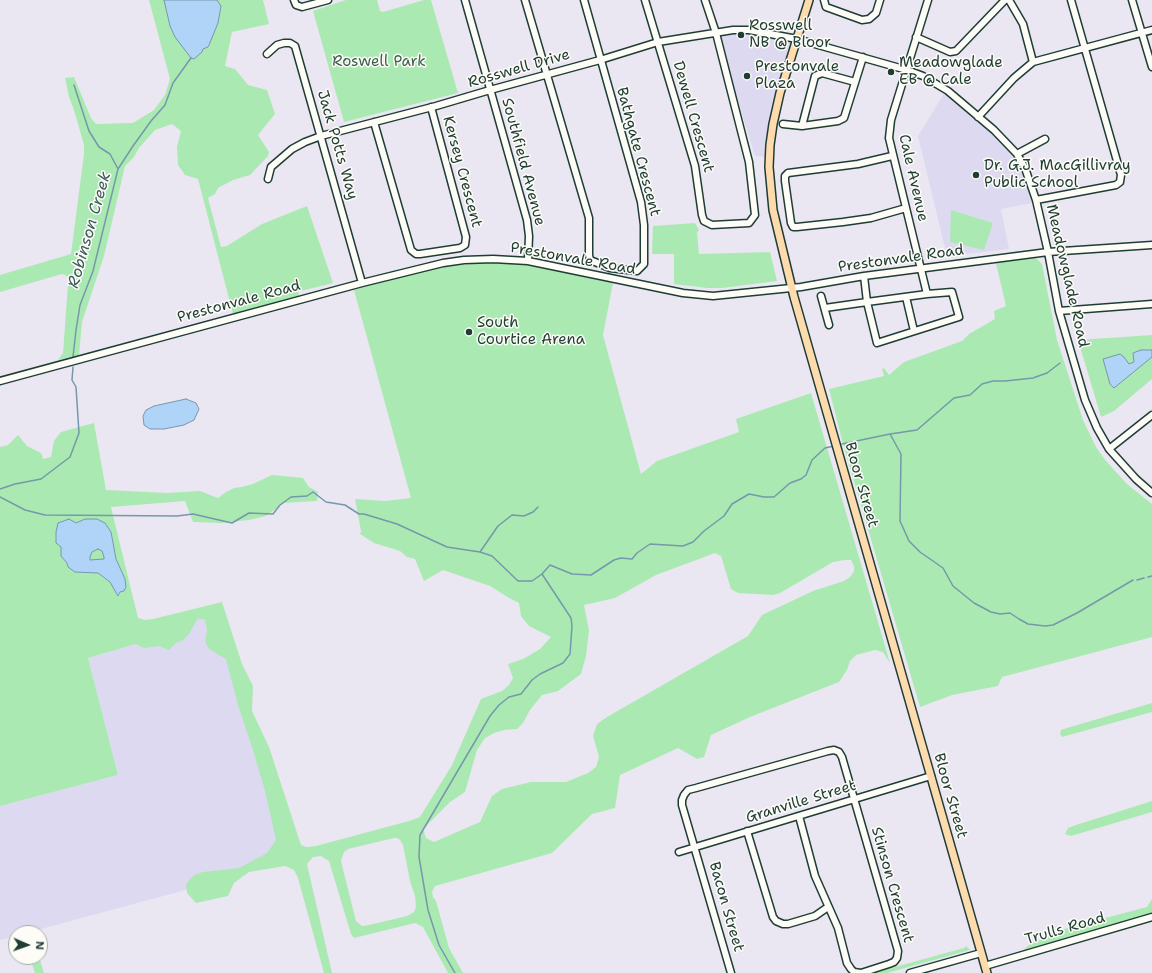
<!DOCTYPE html>
<html>
<head>
<meta charset="utf-8">
<style>
	body { margin:0 }
	#map { position:relative; width:1152px; height:973px; overflow:hidden; background:#eae7f3; font-family:"Shantell Sans",sans-serif }
	canvas { display:block }
	.north { position:absolute; left:8px; top:925px; width:40px; height:40px; box-sizing:border-box; background:#fdfcf7; border:1px solid #a4b0a9; border-radius:50%; rotate:92deg; font-size:11px; font-weight:700; line-height:16px; text-align:center; color:#1f3d34 }
	.north::after { content:''; display:block; margin:auto; width:14px; height:18px; background:#1f3d34; clip-path:polygon(50% 0,100% 100%,50% 72%,0 100%) }
</style>
</head>
<body>
<div id="map">
<canvas width="1152" height="973"></canvas>
<div class="north">N</div>
</div>
<script>
const context = document.querySelector('canvas').getContext('2d');
context.lineJoin = 'round';
function paint(path, color) { context.fillStyle = color; context.fill(path, 'evenodd'); }
const poly = rows => new Path2D(rows.map(r => 'M' + r).join(''));
function strokePath(path, color, width, dash) { context.strokeStyle = color; context.lineWidth = width; context.lineCap = dash ? 'butt' : 'round'; context.setLineDash(dash || []); context.stroke(path); }
function label(font, color, halo, rows, align = 'center') {
  context.font = font + ' "Shantell Sans",sans-serif'; context.lineWidth = 3; context.setLineDash([]); context.textBaseline = 'middle'; context.strokeStyle = halo; context.fillStyle = color; for (const [text, x, y, turn = 0] of rows) {
    context.save(); context.translate(x, y); context.rotate((+turn || 0) * Math.PI / 180); context.textAlign = isNaN(turn) ? turn : align; if (halo) context.strokeText(text, 0, 0); context.fillText(text, 0, 0); context.restore();
  }
}
paint(poly([
	[746,32,794,39,767,157,755,156,718,36],
	[945,92,1009,148,1020,166,1027,183,1032,203,1001,209,1009,249,947,256,918,136],
	[221,604,287,860,178,892,26,933,16,933,16,936,0,940,0,806,118,775,88,658,136,644]
]), '#ddd9f0');
paint(poly([
	[149,0,263,0,269,24,232,32,225,66,235,69,248,85,267,90,275,114,258,135,269,152,268,156,250,175,233,180,218,188,215,194,208,198,221,247,227,246,262,224,307,206,333,283,305,290,298,291,299,296,233,314,198,179,185,175,178,165,177,147,181,131,172,124,155,130,139,148,134,157,125,166,104,256,82,322,79,355,58,360,63,353,68,284,67,276,62,274,0,292,0,275,71,254,84,154,84,145,74,110,69,97,65,78,74,77,91,118,96,124,133,123,154,110,165,95,170,79],
	[346,0,377,0,380,11,383,12,424,0,431,0,458,93,344,122,313,11],
	[951,210,993,223,984,250,950,242],
	[695,223,699,230,697,233,699,254,770,252,777,281,722,288,707,288,674,284,674,254,652,254,653,226],
	[1035,257,1042,264,1057,340,1083,420,1096,447,1106,461,1127,484,1152,504,1152,637,1002,677,998,686,952,695,920,707,842,440,829,389,884,376,882,369,884,368,889,375,904,362,962,341,969,334,995,319,994,311,1006,306,996,263],
	[478,263,513,263,543,268,613,283,603,335,641,474,657,461,739,432,736,419,811,393,890,663,883,652,875,650,856,655,850,661,847,670,839,682,750,717,711,735,704,757,697,759,678,748,620,775,615,808,592,814,552,853,435,886,432,892,433,897,436,901,449,948,463,973,448,973,423,927,415,923,354,938,351,934,329,861,321,856,313,857,307,864,332,973,324,973,298,878,294,870,285,866,249,872,234,883,228,896,196,903,187,893,186,884,194,875,203,872,239,868,267,853,276,840,265,791,252,747,238,705,226,659,209,649,205,642,207,629,205,620,198,618,189,634,182,641,177,642,169,650,159,646,144,648,136,644,88,658,118,775,0,806,0,447,8,445,18,435,27,446,41,453,43,459,51,457,54,441,61,432,94,423,106,490,167,493,200,491,218,498,226,492,234,488,241,487,253,484,272,475,303,478,309,487,318,492,317,501,284,503,266,516,249,520,221,523,193,522,185,501,111,507,138,618,145,620,153,619,222,602,242,664,253,686,252,711,269,747,301,845,306,847,316,846,409,821,420,817,452,765,481,699,502,691,509,685,513,678,508,664,523,659,540,649,551,637,529,626,521,616,519,603,509,598,490,586,443,570,424,581,415,559,407,557,400,551,374,543,360,534,361,531,355,499,385,501,411,498,354,290,430,269],
	[85,519,97,519,111,532,116,559,125,579,119,596,110,582,98,573,75,572,68,567,67,563,61,556,61,547,76,523],
	[715,553,721,556,731,589,738,593,773,595,780,593,833,562,845,560,851,560,854,566,854,571,850,577,844,581,813,591,762,615,748,636,607,717,597,724,593,736,599,757,596,767,588,773,566,782,531,782,502,789,492,796,480,822,434,842,426,838,423,829,450,802,465,792,477,750,485,738,494,733,504,730,517,729,523,723,530,710,542,695,558,691,581,674,586,656,589,630,584,605,615,598,656,575],
	[394,838,397,838,400,840,403,845,410,881,415,896,416,907,414,912,407,916,369,925,362,926,356,921,341,861,344,852,348,849],
	[1152,335,1152,379,1114,411,1101,417,1078,340],
	[98,549,102,551,104,557,104,559,90,560,92,551],
	[1152,703,1152,712,1062,737,1060,734,1061,730,1067,728],
	[1152,801,1152,812,1071,836,1065,834,1068,828,1076,825],
	[1152,899,1152,913,1022,951,1029,945,1067,928,1147,907],
	[966,946,970,950,887,973,873,973,964,948],
	[30,957,39,957,44,973,35,973]
]), '#aaeab2');
const water = poly([
	[164,0,217,0,221,6,218,23,209,45,208,47,203,49,202,52,194,59,191,58,175,37,170,26,164,0],
	[1141,350,1152,350,1152,357,1114,388,1110,384,1103,359,1120,354,1124,357,1129,364,1134,362,1133,353,1141,350],
	[186,399,196,403,199,409,194,420,184,425,164,429,150,429,144,425,143,416,146,410,154,406,186,399],
	[69,519,76,523,85,519,97,519,105,523,111,532,116,559,125,579,126,587,124,591,120,592,118,596,110,582,98,573,75,572,68,567,67,563,61,556,61,547,56,543,56,532,58,523,69,519],
	[98,549,102,551,104,557,104,559,90,560,90,557,92,552,98,549]
]);
paint(water, '#afd4f8');
strokePath(water, '#7598aa', 1);
strokePath(poly([
	[74,85,89,131,99,147,110,154,118,169],
	[73,357,76,330,80,305,93,271,118,169,133,146,151,121,165,105,173,83,191,58],
	[890,434,901,454,900,521,909,541,920,552,943,568,953,586,974,603,991,612,1000,614,1010,613,1019,619,1028,624,1045,626,1053,625,1077,613,1133,580],
	[842,444,890,434,917,430,954,398,970,395,982,384,993,381,1005,381,1033,378,1047,373,1060,363],
	[0,489,15,484,41,479,70,457,79,433,76,387,72,380,73,367],
	[0,497,25,510,45,515,177,516,193,514,232,523,249,513,273,514,280,505,291,497,307,496,313,492,326,502,345,505,359,514,364,514,397,524,447,547,480,552,492,556,518,581,532,581,542,574,550,565,572,574,591,575,614,560,621,558,632,559,637,553,650,544,683,546,693,542,704,531,724,516,732,504,749,494,764,497,774,497,790,483,801,479,806,475,812,460,825,448,834,446],
	[480,552,498,526,512,515,524,516,533,512,538,507],
	[1148,577,1152,576],
	[1137,580,1144,578],
	[455,973,439,945,428,910,419,857,420,835,490,716,499,705,509,697,521,694,532,680,540,674,563,663,570,654,572,626,571,618,542,574]
]), '#7598aa', 1.5);
const minor = poly([
	[294,0,296,5,302,7,328,0],
	[465,0,527,220,529,236,528,261],
	[525,0,589,218,589,255,590,260,610,268,637,271,644,264,644,225,641,202,584,0],
	[645,0,695,166,702,215,704,221,712,225,749,223,755,215,749,162,716,33,705,0],
	[824,0,826,7,862,20,869,19,876,13,880,0],
	[1009,0,1023,24,1033,62],
	[1132,0,1152,67],
	[916,37,950,52,956,51,1005,0],
	[267,54,277,45,284,43,290,43,295,46,362,283],
	[978,117,1014,78,1033,62,1152,30],
	[374,122,411,250,416,254,420,254,460,248,465,245,466,237,431,107],
	[783,124,802,126,838,121,844,118,863,57],
	[802,126,815,76,822,73,855,82],
	[1017,154,1045,139],
	[892,156,858,164,788,173,785,176,785,181,791,223,793,227,797,227,843,222,871,218,906,208],
	[268,179,271,167,292,149,305,142,321,136,436,106,490,90,600,60,658,42,733,30,749,30,797,39,907,70,923,76,948,91,994,130,1017,154,1025,168,1036,200,1048,252,1059,311,1085,400,1097,428,1109,449,1136,479,1152,493],
	[1036,200,1116,185,1120,182,1121,175,1071,0],
	[927,294,889,138,891,120,928,0],
	[821,296,829,325],
	[906,297,914,331],
	[825,308,867,302,927,294,952,292,959,317,877,343,867,302,864,276],
	[1059,311,1152,304],
	[0,381,362,283,443,263,464,260,493,259,528,261,683,293,713,296,801,287,864,276,1048,252,1152,245],
	[1109,449,1152,415],
	[747,831,773,917,776,921,783,924,788,924,815,916,828,907],
	[679,852,931,776],
	[985,966,1152,917],
	[731,973,682,805,682,800,684,795,688,790,696,788,828,751,834,750,839,752,842,757,898,951,897,958,894,962,889,964,861,973,854,972,851,969,847,963,838,928,815,876,799,816],
	[910,973,981,953]
]);
const major = poly([
	[809,0,780,93,773,124,770,145,769,167,773,210,794,297,987,973]
]);
strokePath(minor, '#1f3d34', 9);
strokePath(major, '#1f3d34', 10);
strokePath(minor, '#fdfcf7', 6);
strokePath(major, '#fedbac', 7);
for (const [x, y, r, color] of [
	[741,35,4,"#1f3d34"],
	[891,72,4,"#1f3d34"],
	[747,76,4,"#1f3d34"],
	[976,175,4,"#1f3d34"],
	[469,332,4,"#1f3d34"]
]) { const dot = new Path2D(); dot.arc(x, y, r, 0, 2 * Math.PI); context.fillStyle = color; context.fill(dot); strokePath(dot, '#fdfcf7', 1.5); }
label('15px', '#1f3d34', '#fdfcf7', [
	["Rosswell",749,26],
	["NB @ Bloor",749,43],
	["Meadowglade",899,63],
	["EB @ Cale",899,80],
	["Prestonvale",755,67],
	["Plaza",755,84],
	["Dr. G.J. MacGillivray",984,166],
	["Public School",984,183],
	["South",477,323],
	["Courtice Arena",477,340]
], 'left');
label('15px', '#3b604d', '#fdfcf7', [
	["Roswell Park",379,62]
]);
label('15px', '#1f3d34', '#fdfcf7', [
	["Rosswell Drive",519,69,-16],
	["Dewell Crescent",693,117,74],
	["Jack Potts Way",337,145,74],
	["Bathgate Crescent",638,152,75],
	["Southfield Avenue",523,162,75],
	["Kersey Crescent",462,172,75],
	["Cale Avenue",913,178,77],
	["Prestonvale Road",573,259,10],
	["Prestonvale Road",901,259,-8],
	["Meadowglade Road",1067,276,77],
	["Prestonvale Road",239,302,-15],
	["Bloor Street",861,485,74],
	["Bloor Street",950,796,74],
	["Granville Street",801,802,-17],
	["Stinson Crescent",892,885,74],
	["Bacon Street",726,907,74],
	["Trulls Road",1065,929,-16]
]);
label('italic 16px', '#3c5b5b', '#fdfcf7', [
	["Robinson Creek",90,230,-74]
]);
</script>
</body>
</html>
